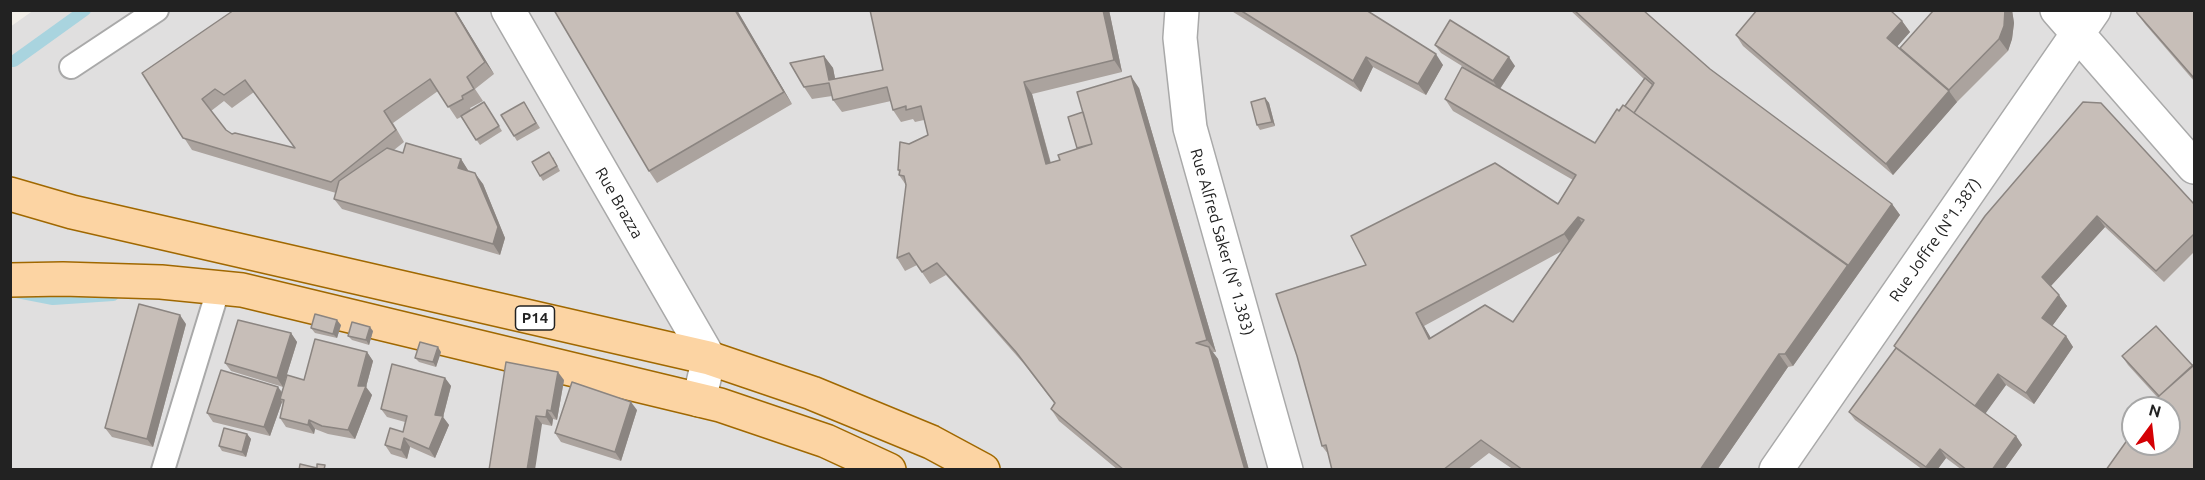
<!DOCTYPE html>
<html>
<head>
<meta charset="utf-8">
<style>
	body { margin:0 }
	#map { position:relative; width:2205px; height:480px; overflow:hidden; background:#f2efe9; font-family:Ubuntu,sans-serif }
	canvas { display:block }
	.frame { position:absolute; inset:0; border:12px solid #222; pointer-events:none }
	.north { position:absolute; left:2121px; top:396px; width:60px; height:60px; box-sizing:border-box; background:#fff; border:2px solid #a7a7a7; border-radius:50%; rotate:15deg; font-size:16px; font-weight:700; line-height:24px; text-align:center; color:#222 }
	.north::after { content:''; display:block; margin:auto; width:21px; height:27px; background:#d40004; clip-path:polygon(50% 0,100% 100%,50% 72%,0 100%) }
</style>
</head>
<body>
<div id="map">
<canvas width="2205" height="480"></canvas>
<div class="frame"></div>
<div class="north">N</div>
</div>
<script>
const context = document.querySelector('canvas').getContext('2d');
context.lineJoin = 'round';
function paint(path, color) { context.fillStyle = color; context.fill(path, 'evenodd'); }
const poly = rows => new Path2D(rows.map(r => 'M' + r).join(''));
function strokePath(path, color, width, dash) { context.strokeStyle = color; context.lineWidth = width; context.lineCap = dash ? 'butt' : 'round'; context.setLineDash(dash || []); context.stroke(path); }
function label(font, color, halo, rows, align = 'center') {
  context.font = font + ' Ubuntu,sans-serif'; context.lineWidth = 4.5; context.setLineDash([]); context.textBaseline = 'middle'; context.strokeStyle = halo; context.fillStyle = color; for (const [text, x, y, turn = 0] of rows) {
    context.save(); context.translate(x, y); context.rotate((+turn || 0) * Math.PI / 180); context.textAlign = isNaN(turn) ? turn : align; if (halo) context.strokeText(text, 0, 0); context.fillText(text, 0, 0); context.restore();
  }
}
paint(poly([
	[34,10,2194,11,2194,469,11,469,10,27],
	[2133,408,2169,408,2169,444,2133,444]
]), '#e0dfdf');
strokePath(poly([
	[10,61,14,61,85,10],
	[17,292,53,299,113,295]
]), '#a9d4df', 12);
const service = poly([
	[71,67,157,10],
	[163,470,219,287]
]);
const minor = poly([
	[508,10,709,358,699,400],
	[1182,10,1180,38,1190,128,1286,470],
	[2057,10,2194,167],
	[1776,470,2094,10]
]);
const primary = poly([
	[10,194,72,212,709,358,812,393,931,442,983,470],
	[10,280,63,279,161,282,242,290,720,405,826,441,889,470]
]);
strokePath(service, '#a9a9a9', 26);
strokePath(minor, '#a9a9a9', 36);
strokePath(primary, '#a06800', 36);
strokePath(service, '#fff', 22);
strokePath(minor, '#fff', 33);
strokePath(primary, '#fcd4a3', 33);
paint(poly([
	[455,10,494,74,475,89,483,101,470,108,471,110,484,102,502,131,480,145,461,117,457,119,438,91,393,123,404,142,394,150,403,153,461,159,468,171,483,184,505,238,500,255,342,209,334,199,336,193,192,150,142,73],
	[254,92,295,148,232,134,226,130,211,111,224,101,232,108],
	[737,10,792,104,657,183,649,171],
	[1109,10,1122,72,1032,94,1051,163,1060,160,1077,148,1083,112,1139,88,1216,352,1213,352,1218,359,1249,470,1118,470,1059,421,1051,409,1054,403,1024,364,946,275,930,284,917,265,905,271,897,258,906,185,899,175,899,172,898,170,909,144,928,135,924,120,915,122,913,119,901,122,893,110,891,101,842,112,833,100,832,96,812,99,804,87,824,56,833,68,835,79,883,70],
	[1230,10,1366,10,1443,65,1426,95,1373,67,1361,92],
	[1570,10,1643,10,1710,69,1892,204,1900,215,1793,366,1788,367,1717,470,1514,470,1489,453,1467,470,1332,470,1328,454,1322,446,1297,356,1558,204,1573,180,1453,111,1445,99,1478,76,1441,53,1435,45,1515,66,1500,89,1595,143,1619,111,1625,106,1644,79],
	[1562,251,1513,322,1431,338,1424,326],
	[1929,10,2012,10,2014,23,2012,39,2008,51,1957,102,1893,175,1743,46,1736,35,1902,21,1910,32,1897,46,1901,50,1932,13],
	[2194,10,2194,81,2145,24,2137,13],
	[1265,98,1269,103,1275,126,1260,130,1257,125],
	[524,102,540,128,517,141,514,136],
	[553,157,560,171,543,181,540,176],
	[2194,204,2194,252,2164,282,2105,227,2051,286,2067,306,2052,326,2066,336,2073,347,2034,404,2006,385,1985,413,2016,436,2022,445,2004,470,1962,470,1946,458,1937,470,1923,470,1855,420,1849,412,1896,348,1894,346,1985,216],
	[186,324,153,447,112,437,105,428],
	[341,325,337,338,315,333,311,328],
	[373,331,369,345,352,340,348,336],
	[291,333,297,342,283,387,231,371,225,363],
	[367,352,373,361,366,387,372,395,355,439,328,434,315,429,314,434,286,427,280,418,283,404,282,402,270,436,213,422,207,413,278,387,282,392,304,380],
	[441,352,436,367,419,362,415,358],
	[2122,356,2193,366,2158,398,2128,365],
	[445,378,451,386,443,417,449,425,435,458,410,447,407,459,391,454,385,445,403,432,405,422,387,417,381,409],
	[564,380,557,420,553,419,552,426,542,424,489,470],
	[637,410,621,461,561,442,555,433],
	[247,434,251,439,246,457,222,451,219,446]
]), '#aba39e');
paint(poly([
	[454,10,455,10,494,74,485,62],
	[735,10,737,10,792,104,784,92],
	[1103,10,1109,10,1122,72,1114,60],
	[2012,10,2014,23,2012,39,2008,51,1999,39,2005,11],
	[1902,21,1910,32,1895,49,1887,38],
	[1436,54,1443,65,1426,95,1418,84],
	[824,56,833,68,838,93,829,80],
	[1366,57,1373,67,1361,92,1353,81],
	[1509,57,1515,66,1499,90,1493,81],
	[1131,76,1139,88,1216,352,1207,340],
	[1024,82,1032,94,1054,176,1046,164],
	[1949,91,1957,102,1893,175,1886,164],
	[1265,98,1269,103,1275,126,1272,122],
	[461,159,468,170,466,179,458,168],
	[475,173,483,184,505,238,500,255,493,244],
	[1892,204,1900,215,1793,366,1785,354],
	[2097,216,2105,227,2049,288,2042,277],
	[1578,217,1587,229,1572,246,1564,234],
	[2059,295,2067,306,2050,329,2042,318],
	[1416,313,1424,326,1438,351,1429,339],
	[180,315,186,324,153,447,147,439],
	[337,320,341,325,337,338,333,334],
	[370,327,373,331,369,345,366,340],
	[291,333,297,342,283,387,277,378],
	[2066,336,2073,347,2034,404,2026,393],
	[438,347,441,352,436,367,433,362],
	[1209,347,1218,359,1249,470,1245,470],
	[367,352,373,361,366,387,372,395,355,439,348,430],
	[1779,354,1788,367,1717,470,1700,470],
	[558,372,564,380,557,420,551,411],
	[1998,374,2006,385,1983,417,1975,406],
	[445,378,451,386,443,417,449,425,435,458,429,449,435,415],
	[278,387,284,396,280,399,282,402,270,436,264,427],
	[631,402,637,410,621,461,615,452],
	[547,410,553,419,552,426,546,417],
	[536,416,542,424,535,470,527,470],
	[309,420,315,429,314,434,308,425],
	[247,434,251,439,246,457,242,452],
	[2016,436,2022,445,2004,470,1992,470],
	[404,438,410,447,407,459,401,450],
	[1940,449,1946,458,1937,470,1928,470,1926,467]
]), '#8b8581');
const building = poly([
	[234,10,454,10,485,62,467,77,474,89,462,96,463,99,448,107,430,79,384,111,396,130,331,182,183,138,142,73,234,10],
	[245,80,295,148,235,133,232,134,226,130,202,99,215,89,224,95,245,80],
	[554,10,735,10,784,92,649,171,554,10],
	[870,10,1103,10,1114,60,1024,82,1046,164,1060,160,1058,155,1092,144,1077,92,1131,76,1207,340,1196,343,1209,347,1245,470,1124,470,1051,409,1055,403,1016,352,937,263,922,272,909,253,897,258,906,185,904,176,899,175,900,170,898,170,900,142,909,144,928,135,921,106,906,110,906,106,893,110,887,87,833,100,829,83,804,87,790,63,824,56,829,80,883,70,870,10],
	[1240,10,1366,10,1436,54,1418,84,1366,57,1353,81,1240,10],
	[1574,10,1643,10,1710,69,1892,204,1848,266,1634,113,1654,83,1574,10],
	[1757,10,1890,10,1902,21,1887,38,1949,91,1886,164,1736,35,1757,10],
	[1932,10,2005,10,2004,26,1999,39,1949,90,1900,48,1933,11,1932,10],
	[2136,10,2194,10,2194,78,2137,13,2136,10],
	[1450,20,1509,57,1493,81,1435,45,1450,20],
	[1462,67,1595,143,1617,109,1619,111,1623,105,1848,265,1785,354,1779,354,1700,470,1523,470,1481,440,1443,470,1332,470,1326,445,1322,446,1297,356,1276,294,1366,265,1351,236,1495,163,1558,204,1576,175,1445,99,1462,67],
	[1578,217,1584,220,1513,322,1485,305,1429,339,1416,313,1564,234,1578,217],
	[1645,78,1653,85,1634,113,1625,106,1645,78],
	[1265,98,1272,122,1257,125,1251,102,1265,98],
	[484,102,499,126,476,140,461,116,484,102],
	[524,102,536,123,514,136,501,115,524,102],
	[2083,102,2101,103,2194,204,2194,234,2156,271,2097,216,2042,277,2059,295,2042,318,2066,336,2026,393,1998,374,1975,406,1894,346,1985,216,2083,102],
	[1083,112,1092,144,1077,148,1068,117,1083,112],
	[406,143,461,159,458,168,475,173,498,227,493,244,334,199,339,181,387,148,403,153,406,143],
	[549,152,557,166,540,176,532,162,549,152],
	[139,304,180,315,147,439,105,428,139,304],
	[315,314,337,320,333,334,311,328,315,314],
	[238,320,291,333,277,378,225,363,238,320],
	[352,322,370,327,366,340,348,336,352,322],
	[2156,326,2193,366,2159,396,2122,356,2156,326],
	[315,339,367,352,358,386,366,386,348,430,322,426,309,420,308,425,280,418,284,400,280,399,287,375,304,380,315,339],
	[420,342,438,347,433,362,415,358,420,342],
	[1896,348,2016,436,1992,470,1967,470,1940,449,1926,467,1849,412,1896,348],
	[506,362,558,372,551,411,547,410,546,417,536,416,527,470,489,470,506,362],
	[392,364,445,378,435,415,443,416,429,449,404,438,401,450,385,445,390,428,403,432,407,416,381,409,392,364],
	[2194,364,2194,470,2106,470,2133,432,2133,444,2169,444,2169,408,2150,408,2159,396,2194,364],
	[221,370,278,387,264,427,207,413,221,370],
	[572,382,631,402,615,452,555,433,572,382],
	[224,428,247,434,242,452,219,446,224,428],
	[300,464,317,468,317,464,325,465,324,470,299,470,300,464]
]);
paint(building, '#c7beb8');
strokePath(building, '#8b8581', 1.5);
for (const [x, y, w] of [
	[535,318,39]
]) { const box = new Path2D(); box.roundRect(x - w / 2, y - 12, w, 24, 4.5); context.fillStyle = '#fff'; context.fill(box); strokePath(box, '#222', 1.5); }
label('bold 15px', '#222', null, [
	["P14",535,318]
]);
label('16px', '#222', '#fff', [
	["Rue Brazza",619,203,60],
	["Rue Joffre (N°1.387)",1935,240,-55],
	["Rue Alfred Saker (N° 1.383)",1222,242,74]
]);
</script>
</body>
</html>
